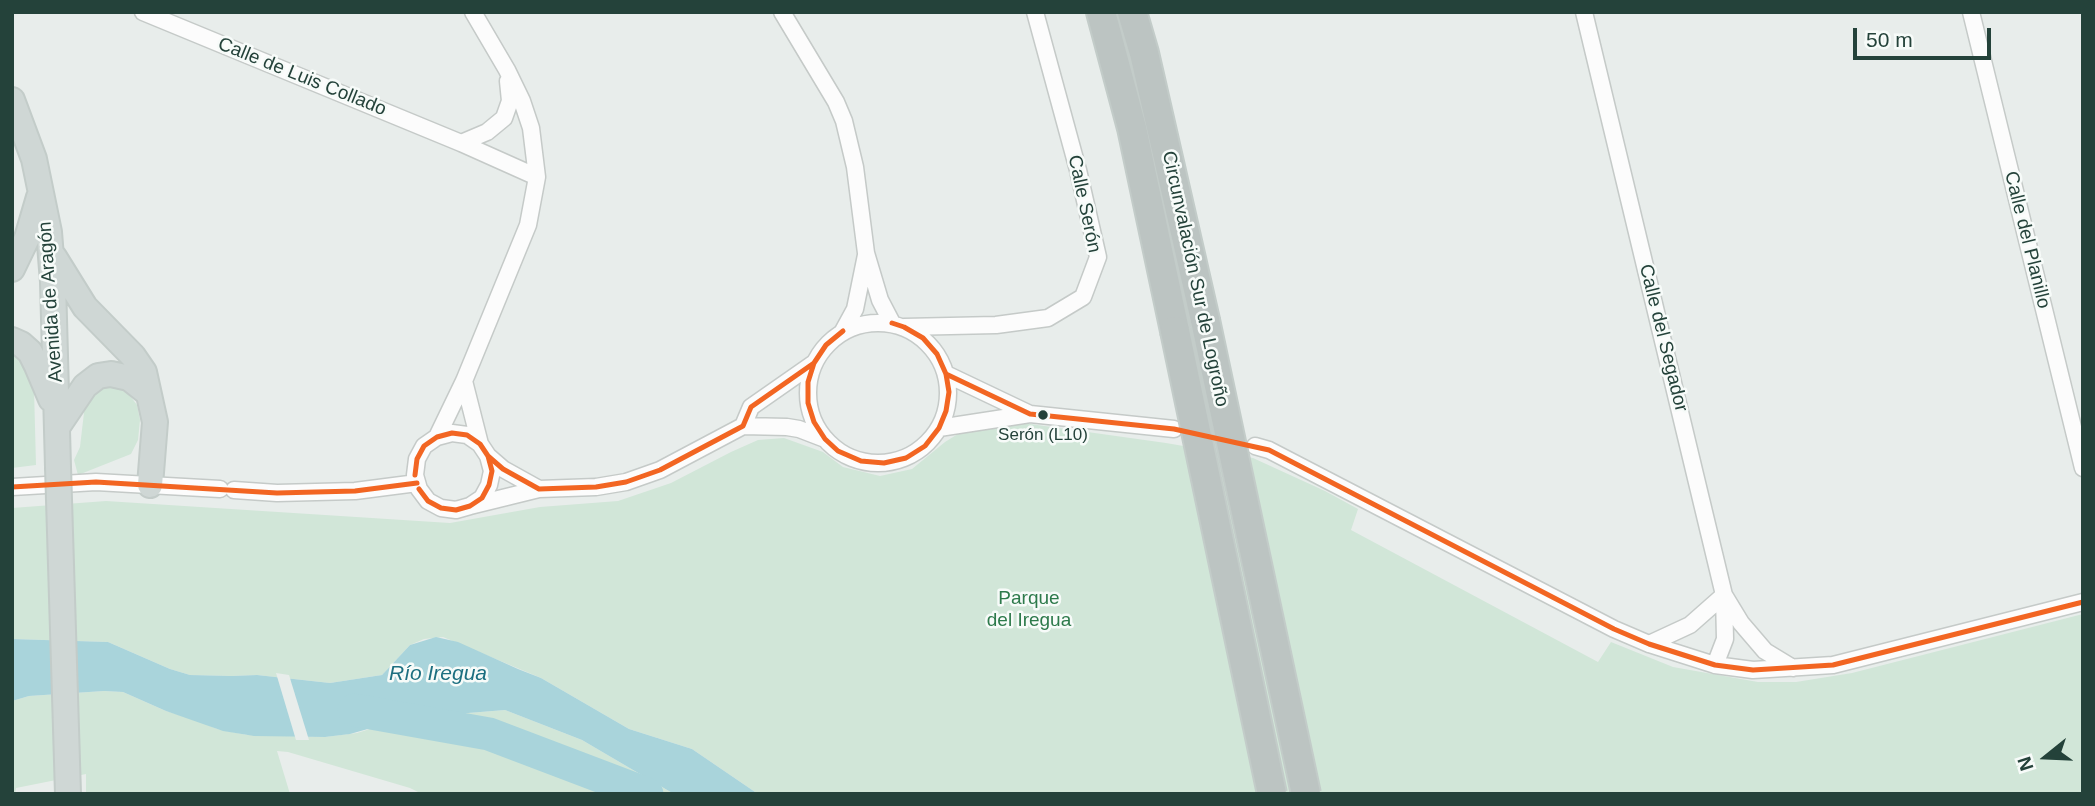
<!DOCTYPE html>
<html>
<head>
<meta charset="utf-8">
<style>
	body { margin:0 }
	#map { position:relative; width:2095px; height:806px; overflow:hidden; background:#e8edeb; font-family:Helvetica,sans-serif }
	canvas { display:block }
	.frame { position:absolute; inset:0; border:14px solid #24423a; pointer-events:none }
	.north { position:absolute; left:2011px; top:722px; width:70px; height:70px; -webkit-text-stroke:5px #f7fbf9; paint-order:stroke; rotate:252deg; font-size:19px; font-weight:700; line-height:28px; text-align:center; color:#24423a }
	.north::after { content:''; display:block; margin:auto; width:24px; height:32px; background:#24423a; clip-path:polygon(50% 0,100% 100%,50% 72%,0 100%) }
	.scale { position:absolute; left:1853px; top:28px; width:138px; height:32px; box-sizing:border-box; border:4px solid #24423a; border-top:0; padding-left:9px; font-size:21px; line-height:24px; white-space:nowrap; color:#24423a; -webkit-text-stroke:5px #f7fbf9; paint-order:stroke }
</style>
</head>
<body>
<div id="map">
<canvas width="2095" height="806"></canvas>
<div class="frame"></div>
<div class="north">N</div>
<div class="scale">50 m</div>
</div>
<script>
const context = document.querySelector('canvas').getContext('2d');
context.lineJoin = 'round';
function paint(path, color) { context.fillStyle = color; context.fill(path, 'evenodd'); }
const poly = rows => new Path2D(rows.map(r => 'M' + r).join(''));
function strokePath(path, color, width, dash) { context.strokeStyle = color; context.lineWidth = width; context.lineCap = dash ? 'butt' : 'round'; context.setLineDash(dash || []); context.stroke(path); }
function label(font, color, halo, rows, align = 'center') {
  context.font = font + ' Helvetica,sans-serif'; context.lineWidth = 5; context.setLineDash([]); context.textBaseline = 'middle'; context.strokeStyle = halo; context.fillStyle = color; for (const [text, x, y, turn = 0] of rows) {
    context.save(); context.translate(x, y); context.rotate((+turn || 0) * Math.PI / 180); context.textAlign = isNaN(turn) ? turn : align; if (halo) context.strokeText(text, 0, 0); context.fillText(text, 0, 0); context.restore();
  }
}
paint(poly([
	[12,352,20,356,34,389,36,465,12,468],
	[118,385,128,393,137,405,140,420,138,440,131,454,78,475,74,460,80,447,85,404,96,388],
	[1009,421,1166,443,1253,458,1325,491,1358,509,1351,530,1598,662,1611,642,1673,667,1758,682,1796,682,1852,673,2083,614,2083,794,758,794,692,749,629,729,541,678,443,637,424,639,410,645,382,675,330,683,257,675,232,676,190,675,170,669,108,642,12,639,12,508,106,501,450,523,540,507,618,501,671,483,731,452,758,440,784,438,823,452,843,467,880,476,912,469,945,442,966,429],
	[104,691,123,692,166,711,199,721,217,729,247,735,325,737,357,733,389,723,420,710,456,714,505,710,582,740,674,794,422,794,410,788,288,752,277,751,290,794,86,794,86,774,16,788,15,794,12,794,12,701,29,696]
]), '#d1e6d8');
paint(poly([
	[436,637,458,642,518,669,541,678,629,729,692,749,758,794,674,794,582,740,505,710,456,714,420,710,389,723,350,734,325,737,254,736,223,731,166,711,123,692,104,691,29,696,12,701,12,639,108,642,170,669,190,675,232,676,257,675,330,683,382,675,410,645]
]), '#a9d4db');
paint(poly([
	[276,673,289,675,309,740,296,740]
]), '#e8edeb');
strokePath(poly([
	[354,710,489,734,647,794]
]), '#a9d4db', 33);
const street = poly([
	[143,12,461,143,537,177],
	[782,12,836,102,844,121,855,167,866,253,880,300,892,323],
	[1584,12,1724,595,1725,639,1715,665],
	[1971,12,2083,468],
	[461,143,487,132,504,118,510,101,508,81],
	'808 393a70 70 0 1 1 140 0a70 70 0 1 1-140 0Z',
	[904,327,996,325,1048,318,1083,297,1098,257,1078,170,1035,12],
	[843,331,855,309,866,255],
	[946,374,1030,414],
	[464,381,480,444],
	[743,426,751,407,814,363],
	[939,428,1030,414,1174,429],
	[437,437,464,381,528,225,537,177,531,128,522,101,507,70,473,12],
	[1255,446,1269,450,1614,629,1649,644,1715,665,1753,670,1833,665,2083,602],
	[488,456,492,471,489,485,482,498,470,506,456,510,441,508,428,501,419,489,415,475,417,459,424,446,437,437,452,433,467,435,480,444,488,456,503,469,539,489],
	[12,487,96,482,220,489],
	[234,490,277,493,355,491,417,483],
	[470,506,539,489,596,487,626,482,660,470,743,426,787,427,799,429,825,439],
	[1649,644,1690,625,1724,595,1741,623,1765,651,1793,668]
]);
const primary = poly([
	[12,100,34,159,49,232,53,282,58,467],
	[54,257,85,307,133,356,144,372,155,422,150,485],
	[12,269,27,238,39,197],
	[12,340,21,344,30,352,37,366,51,399],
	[58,426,85,386,98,376,111,374,129,378,148,393]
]);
const highway = poly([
	[1101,12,1132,128,1175,331],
	[1132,12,1144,53,1205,320]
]);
strokePath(street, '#c5cac8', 19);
strokePath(primary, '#c3ccc9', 28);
strokePath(highway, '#c3ccc9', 32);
strokePath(street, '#fcfcfc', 16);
strokePath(primary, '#cfd7d5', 24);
strokePath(highway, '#bcc4c2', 28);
const primaryBridge = poly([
	[58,467,68,794]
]);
const highwayBridge = poly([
	[1205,320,1306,794],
	[1175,331,1272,794]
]);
strokePath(primaryBridge, '#c3ccc9', 28, []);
strokePath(highwayBridge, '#c3ccc9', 32, []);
strokePath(primaryBridge, '#cfd7d5', 24);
strokePath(highwayBridge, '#bcc4c2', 28);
strokePath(poly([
	[843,331,826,345,814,363,808,382,808,403,814,422,825,439,838,451,861,461,884,463,906,458,925,446,939,428,946,411,949,392,946,374,937,354,923,338,904,327,892,323],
	[946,374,1030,414,1174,429,1269,450,1614,629,1649,644,1715,665,1753,670,1833,665,2083,602],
	[488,456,503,469,539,489,596,487,626,482,660,470,743,426,751,407,814,363],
	[415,475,417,459,424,446,437,437,452,433,467,435,480,444,488,456],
	[12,487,96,482,277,493,355,491,417,483],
	[419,489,428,501,441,508,456,510,470,506,482,498,489,485,492,471,488,456]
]), '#f26522', 5);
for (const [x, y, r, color] of [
	[1043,415,6,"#24423a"]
]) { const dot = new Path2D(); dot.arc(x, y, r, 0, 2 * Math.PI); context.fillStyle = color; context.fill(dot); strokePath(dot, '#f7fbf9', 2.5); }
label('17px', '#24423a', '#f7fbf9', [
	["Serón (L10)",1043,435]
]);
label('19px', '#24423a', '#f7fbf9', [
	["Calle de Luis Collado",302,77,22],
	["Calle Serón",1084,204,78],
	["Calle del Planillo",2027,240,76],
	["Circunvalación Sur de Logroño",1195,279,78],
	["Avenida de Aragón",51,302,-94],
	["Calle del Segador",1663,338,76]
]);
label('19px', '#2d7a4b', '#f7fbf9', [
	["Parque",1029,599],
	["del Iregua",1029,621]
]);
label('italic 21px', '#1c6f80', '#f7fbf9', [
	["Río Iregua",438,674]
]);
</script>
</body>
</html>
